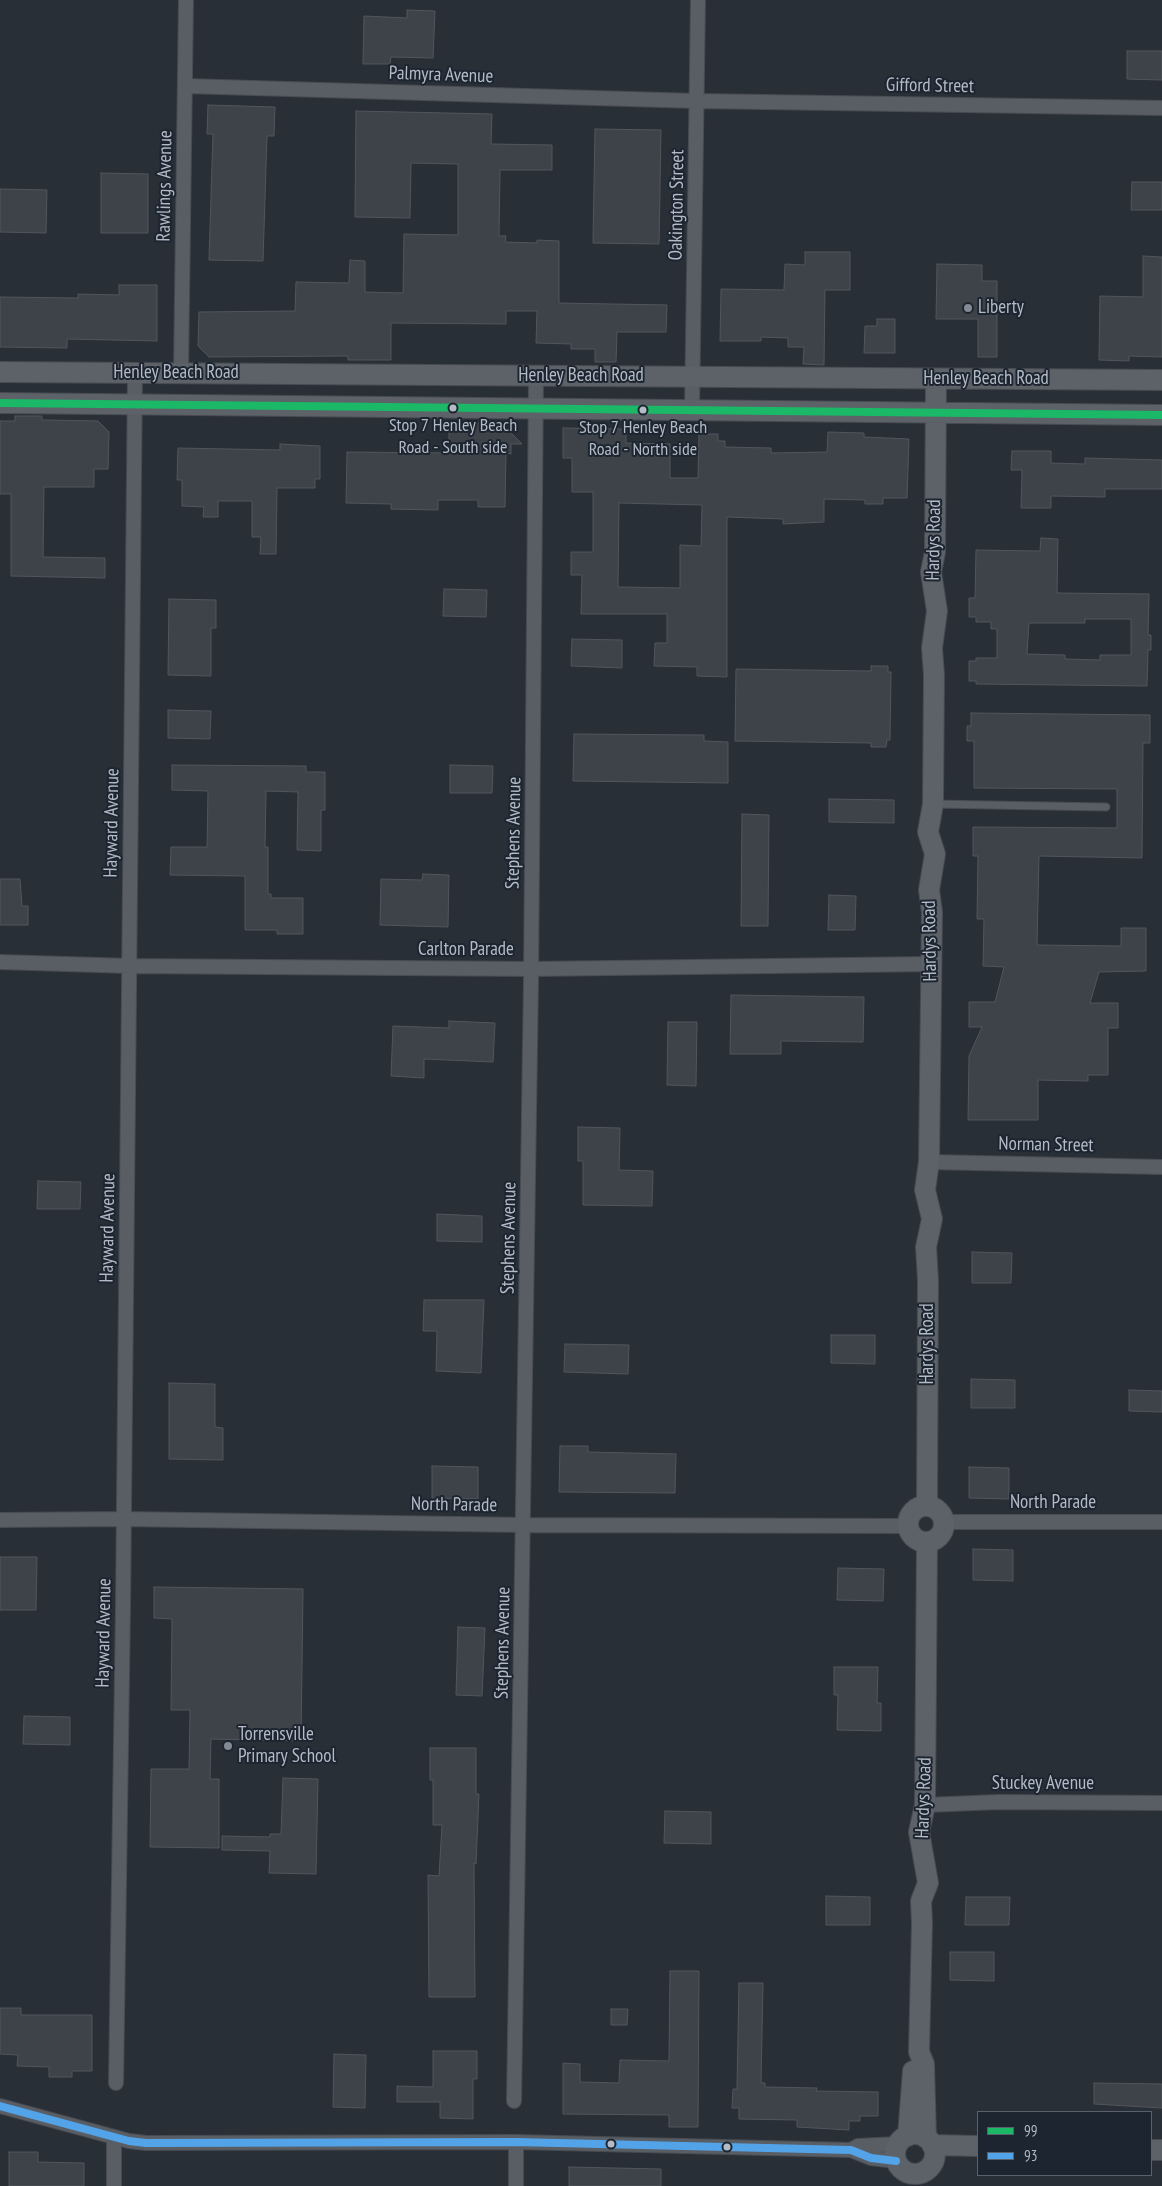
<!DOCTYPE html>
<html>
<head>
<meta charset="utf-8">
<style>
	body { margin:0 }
	#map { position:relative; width:1162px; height:2186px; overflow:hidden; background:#292f36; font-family:"PT Sans Narrow",sans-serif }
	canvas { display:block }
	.legend { position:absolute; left:977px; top:2111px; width:175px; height:65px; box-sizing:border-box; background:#1d2530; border:1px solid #59616c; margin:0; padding:6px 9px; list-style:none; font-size:15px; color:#b3bbc7 }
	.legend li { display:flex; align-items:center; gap:10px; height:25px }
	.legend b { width:25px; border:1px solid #59616c }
</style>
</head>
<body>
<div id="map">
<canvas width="1162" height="2186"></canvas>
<ul class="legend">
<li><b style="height:6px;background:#1ab867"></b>99</li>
<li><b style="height:6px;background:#53a3e8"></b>93</li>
</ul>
</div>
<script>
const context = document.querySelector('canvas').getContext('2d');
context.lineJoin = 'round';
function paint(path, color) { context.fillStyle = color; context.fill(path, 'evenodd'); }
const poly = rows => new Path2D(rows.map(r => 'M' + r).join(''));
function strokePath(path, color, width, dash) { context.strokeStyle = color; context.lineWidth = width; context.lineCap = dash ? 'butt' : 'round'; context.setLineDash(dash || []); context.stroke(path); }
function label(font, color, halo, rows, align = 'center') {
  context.font = font + ' "PT Sans Narrow",sans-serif'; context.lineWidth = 4; context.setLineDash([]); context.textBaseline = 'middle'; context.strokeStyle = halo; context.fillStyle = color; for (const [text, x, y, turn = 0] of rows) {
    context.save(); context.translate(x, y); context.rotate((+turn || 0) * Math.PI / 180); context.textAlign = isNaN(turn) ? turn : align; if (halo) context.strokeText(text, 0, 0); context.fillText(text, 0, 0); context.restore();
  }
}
const building = poly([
	[407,10,435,11,433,58,391,57,390,64,363,64,364,16,407,18,407,10],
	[1127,51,1162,51,1162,80,1127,79,1127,51],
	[208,105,275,107,274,136,267,136,263,261,209,260,213,134,207,134,208,105],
	[356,111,492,114,491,144,552,145,552,170,500,170,499,236,506,236,505,242,537,243,537,240,559,241,559,303,667,305,666,332,617,332,616,362,595,362,595,349,571,349,571,344,536,343,537,311,506,311,506,324,391,323,391,360,348,360,348,356,209,357,198,346,199,312,295,311,296,282,349,283,350,260,365,261,365,292,403,293,404,234,458,235,458,164,411,163,410,218,355,217,356,111],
	[595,129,661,130,659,244,593,243,595,129],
	[101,173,148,174,148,233,101,233,101,173],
	[1132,182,1162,182,1162,210,1131,210,1132,182],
	[0,189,47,190,46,233,0,232,0,189],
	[805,252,850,252,850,290,825,290,824,365,803,364,804,347,788,347,788,338,761,337,761,341,720,341,721,289,784,290,785,264,805,265,805,252],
	[1143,256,1162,257,1162,357,1129,356,1129,361,1099,360,1100,296,1143,297,1143,256],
	[937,264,982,265,982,281,997,281,997,357,978,357,978,319,936,319,937,264],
	[119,285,157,285,157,341,67,339,67,348,0,347,0,297,78,298,78,294,119,295,119,285],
	[877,319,895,319,895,353,864,353,865,326,877,326,877,319],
	[15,416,42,416,42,420,98,421,109,432,108,469,94,469,94,487,44,487,43,557,105,558,105,578,11,576,11,494,0,494,0,421,15,421,15,416],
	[449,423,501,423,522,444,511,444,511,454,506,453,505,507,478,507,478,500,438,500,438,510,391,509,391,504,346,503,347,452,449,453,449,423],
	[563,428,626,429,626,443,670,444,670,478,698,478,699,434,718,434,718,441,725,441,725,447,771,448,771,453,827,452,828,432,864,433,864,437,909,439,907,498,883,498,883,504,865,504,865,500,824,499,824,522,783,524,783,519,727,517,727,677,697,676,697,667,654,666,655,643,667,643,667,614,581,614,582,575,571,575,571,552,593,552,593,492,572,492,572,458,563,458,563,428],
	[619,503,702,505,701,546,680,545,680,588,618,587,619,503],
	[280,444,320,446,320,479,315,479,315,488,277,488,276,554,260,554,261,537,252,537,252,501,218,501,218,517,203,517,204,507,182,506,182,480,177,480,178,448,280,450,280,444],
	[1012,451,1051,451,1051,463,1085,464,1085,458,1162,460,1162,489,1105,489,1105,497,1051,496,1051,508,1021,508,1022,470,1011,470,1012,451],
	[1041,538,1058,539,1057,593,1149,594,1148,635,1151,635,1151,650,1148,650,1147,686,976,684,976,681,969,681,969,661,976,661,976,658,997,658,997,629,991,629,991,622,976,622,976,617,969,617,969,598,975,598,976,550,1040,551,1041,538],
	[1085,619,1131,619,1131,655,1100,655,1100,660,1065,659,1065,655,1027,654,1029,623,1085,623,1085,619],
	[444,589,487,590,486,617,443,616,444,589],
	[169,599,216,600,216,628,211,628,211,676,168,675,169,599],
	[572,639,622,640,622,668,571,666,572,639],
	[871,666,888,666,888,672,891,672,890,740,887,740,886,747,871,747,871,743,735,741,736,669,871,671,871,666],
	[168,710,211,711,210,739,168,738,168,710],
	[971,713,1150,715,1150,743,1143,743,1142,858,1039,856,1037,945,1121,946,1121,928,1146,928,1146,971,1099,972,1090,1003,1118,1003,1118,1028,1108,1028,1108,1075,1088,1075,1088,1081,1038,1080,1038,1120,968,1120,969,1056,982,1027,969,1027,969,1002,995,1002,1004,967,983,966,984,919,977,919,978,856,973,856,973,827,1117,828,1117,789,974,788,974,741,967,741,967,726,971,726,971,713],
	[574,734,704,735,704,741,728,742,728,783,573,781,574,734],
	[172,765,306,766,306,772,325,772,325,810,321,810,321,851,297,850,298,792,266,791,265,847,268,847,268,894,271,894,271,898,303,898,303,934,277,934,277,930,245,930,245,876,170,875,171,847,207,847,208,791,172,790,172,765],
	[450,765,493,766,492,793,450,793,450,765],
	[829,799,894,800,894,823,829,822,829,799],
	[742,814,769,815,768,926,741,926,742,814],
	[423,874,449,875,448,927,380,925,381,879,422,880,423,874],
	[0,879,20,879,22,906,28,906,28,925,0,925,0,879],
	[829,895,856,896,855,930,828,930,829,895],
	[731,995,864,997,863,1042,781,1041,781,1054,730,1054,731,995],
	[449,1021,495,1023,493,1062,424,1059,424,1078,391,1076,393,1026,449,1028,449,1021],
	[668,1022,697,1022,696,1086,667,1085,668,1022],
	[578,1127,620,1128,619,1170,653,1171,652,1206,583,1205,583,1161,578,1161,578,1127],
	[38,1181,81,1182,80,1209,37,1209,38,1181],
	[437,1214,482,1216,482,1242,437,1241,437,1214],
	[972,1252,1012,1253,1011,1283,972,1283,972,1252],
	[424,1300,484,1300,481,1373,436,1371,437,1331,423,1331,424,1300],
	[831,1335,875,1335,875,1364,831,1363,831,1335],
	[565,1344,629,1345,628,1374,564,1372,565,1344],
	[971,1379,1015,1380,1015,1408,971,1408,971,1379],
	[169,1383,215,1384,215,1427,223,1428,223,1460,169,1459,169,1383],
	[1129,1390,1162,1391,1162,1412,1129,1411,1129,1390],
	[560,1446,588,1446,588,1452,676,1454,675,1493,559,1492,560,1446],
	[432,1466,478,1467,478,1499,432,1498,432,1466],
	[969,1467,1009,1468,1009,1499,969,1498,969,1467],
	[973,1549,1013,1550,1013,1581,973,1580,973,1549],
	[0,1557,37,1557,36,1610,0,1610,0,1557],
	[838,1568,884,1569,883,1601,837,1600,838,1568],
	[154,1587,303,1589,301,1741,211,1739,210,1779,219,1779,219,1848,150,1847,151,1769,189,1769,190,1710,171,1710,172,1619,154,1618,154,1587],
	[458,1627,485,1628,482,1696,456,1695,458,1627],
	[834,1667,878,1667,877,1703,881,1703,881,1731,837,1730,838,1695,834,1695,834,1667],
	[24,1716,70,1717,70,1745,23,1744,24,1716],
	[430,1748,476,1748,476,1794,479,1794,476,1864,474,1863,475,1997,429,1997,428,1875,439,1876,442,1825,433,1825,433,1780,430,1780,430,1748],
	[283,1778,318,1779,316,1874,269,1873,270,1851,222,1850,222,1836,270,1837,270,1834,281,1834,283,1778],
	[665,1811,711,1812,711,1844,664,1843,665,1811],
	[826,1896,870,1897,870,1925,826,1925,826,1896],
	[966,1897,1010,1897,1009,1925,965,1925,966,1897],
	[950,1952,994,1952,994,1981,950,1980,950,1952],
	[670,1971,699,1971,698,2127,669,2127,669,2115,563,2114,563,2063,580,2064,580,2082,619,2083,620,2060,669,2061,670,1971],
	[739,1983,763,1983,761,2083,765,2083,765,2087,817,2088,816,2091,878,2092,878,2116,860,2116,860,2121,849,2121,849,2130,797,2127,797,2120,739,2119,739,2108,732,2108,733,2089,737,2089,739,1983],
	[0,2008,21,2008,21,2015,92,2015,92,2071,72,2071,72,2077,49,2077,49,2067,17,2066,18,2055,0,2054,0,2008],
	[611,2009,628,2009,627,2025,611,2025,611,2009],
	[433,2051,477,2051,477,2079,473,2079,473,2119,440,2118,440,2102,397,2102,397,2086,433,2087,433,2051],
	[334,2054,366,2055,365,2108,333,2107,334,2054],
	[1094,2083,1162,2084,1162,2108,1094,2104,1094,2083],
	[9,2152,38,2152,38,2162,84,2163,84,2186,9,2186,9,2152],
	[569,2167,661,2169,661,2186,569,2186,569,2167]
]);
paint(building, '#3e434a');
strokePath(building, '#51565d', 1);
const lane = poly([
	[933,804,1106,807]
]);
const street = poly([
	[185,86,697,101,1162,108],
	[181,373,186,0],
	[692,410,698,0],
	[0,962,130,966,531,969,931,964],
	[929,1162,1162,1167],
	[0,1520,124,1519,524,1525,907,1526],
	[944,1522,1162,1522],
	[925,1805,999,1802,1162,1803],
	[116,2083,123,1607,135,373],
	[514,2101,531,980,536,376],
	[0,2106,129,2141,146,2143,516,2142,851,2150,871,2158,896,2161],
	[851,2150,858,2146,898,2144],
	[114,2186,114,2137],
	[516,2186,516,2142]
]);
const secondary = poly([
	[0,372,1162,380],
	[0,403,1162,415],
	[927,1505,928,1280,926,1247,932,1219,925,1190,929,1162,932,912,929,890,935,854,928,832,933,804,934,675,932,648,937,611,931,572,935,552,936,379],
	'908 1524a18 18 0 1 1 36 0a18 18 0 1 1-36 0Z',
	'895 2154a20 20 0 1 1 40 0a20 20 0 1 1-40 0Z',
	[908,2136,913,2071],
	[926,2138,924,2064,919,2052,922,1923,921,1901,928,1883,919,1832,925,1805,927,1543],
	[932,2145,978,2146],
	[1151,2150,1162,2150]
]);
strokePath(lane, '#474b51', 9);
strokePath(street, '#474b51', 16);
strokePath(secondary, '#474b51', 22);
strokePath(lane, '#595d64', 7);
strokePath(street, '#595d64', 14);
strokePath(secondary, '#5d6168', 20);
strokePath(poly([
	[0,403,1162,415]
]), '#1ab867', 8);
strokePath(poly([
	[0,2106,129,2141,146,2143,516,2142,851,2150,871,2158,896,2161]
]), '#53a3e8', 8);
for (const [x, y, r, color] of [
	[968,308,5,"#838a94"],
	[453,408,4.5,"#b3bbc7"],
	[643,410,4.5,"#b3bbc7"],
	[228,1746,5,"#838a94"],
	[611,2144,4.5,"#b3bbc7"],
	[727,2147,4.5,"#b3bbc7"]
]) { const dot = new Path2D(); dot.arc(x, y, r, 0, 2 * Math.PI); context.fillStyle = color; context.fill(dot); strokePath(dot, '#1d2530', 2); }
label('18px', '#b3bbc7', '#1d2530', [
	["Stop 7 Henley Beach",453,426],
	["Road - South side",453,448],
	["Stop 7 Henley Beach",643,428],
	["Road - North side",643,450]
]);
label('19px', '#b3bbc7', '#1d2530', [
	["Palmyra Avenue",441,75,2],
	["Gifford Street",930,86,1],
	["Rawlings Avenue",165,186,-89],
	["Oakington Street",677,205,-89],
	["Henley Beach Road",176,373],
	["Henley Beach Road",581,376],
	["Henley Beach Road",986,379],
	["Hardys Road",934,540,-89],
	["Hayward Avenue",112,823,-89],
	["Stephens Avenue",514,833,-89],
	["Hardys Road",930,941,-91],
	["Carlton Parade",466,950],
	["Norman Street",1046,1145,1],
	["Hayward Avenue",108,1228,-89],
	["Stephens Avenue",509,1238,-89],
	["Hardys Road",928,1344,-90],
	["North Parade",1053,1503],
	["North Parade",454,1505,1],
	["Hayward Avenue",104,1633,-89],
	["Stephens Avenue",503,1643,-89],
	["Stuckey Avenue",1043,1784],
	["Hardys Road",924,1798,-88]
]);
label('19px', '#b3bbc7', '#1d2530', [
	["Liberty",978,308],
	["Torrensville",238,1735],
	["Primary School",238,1757]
], 'left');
</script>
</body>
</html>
